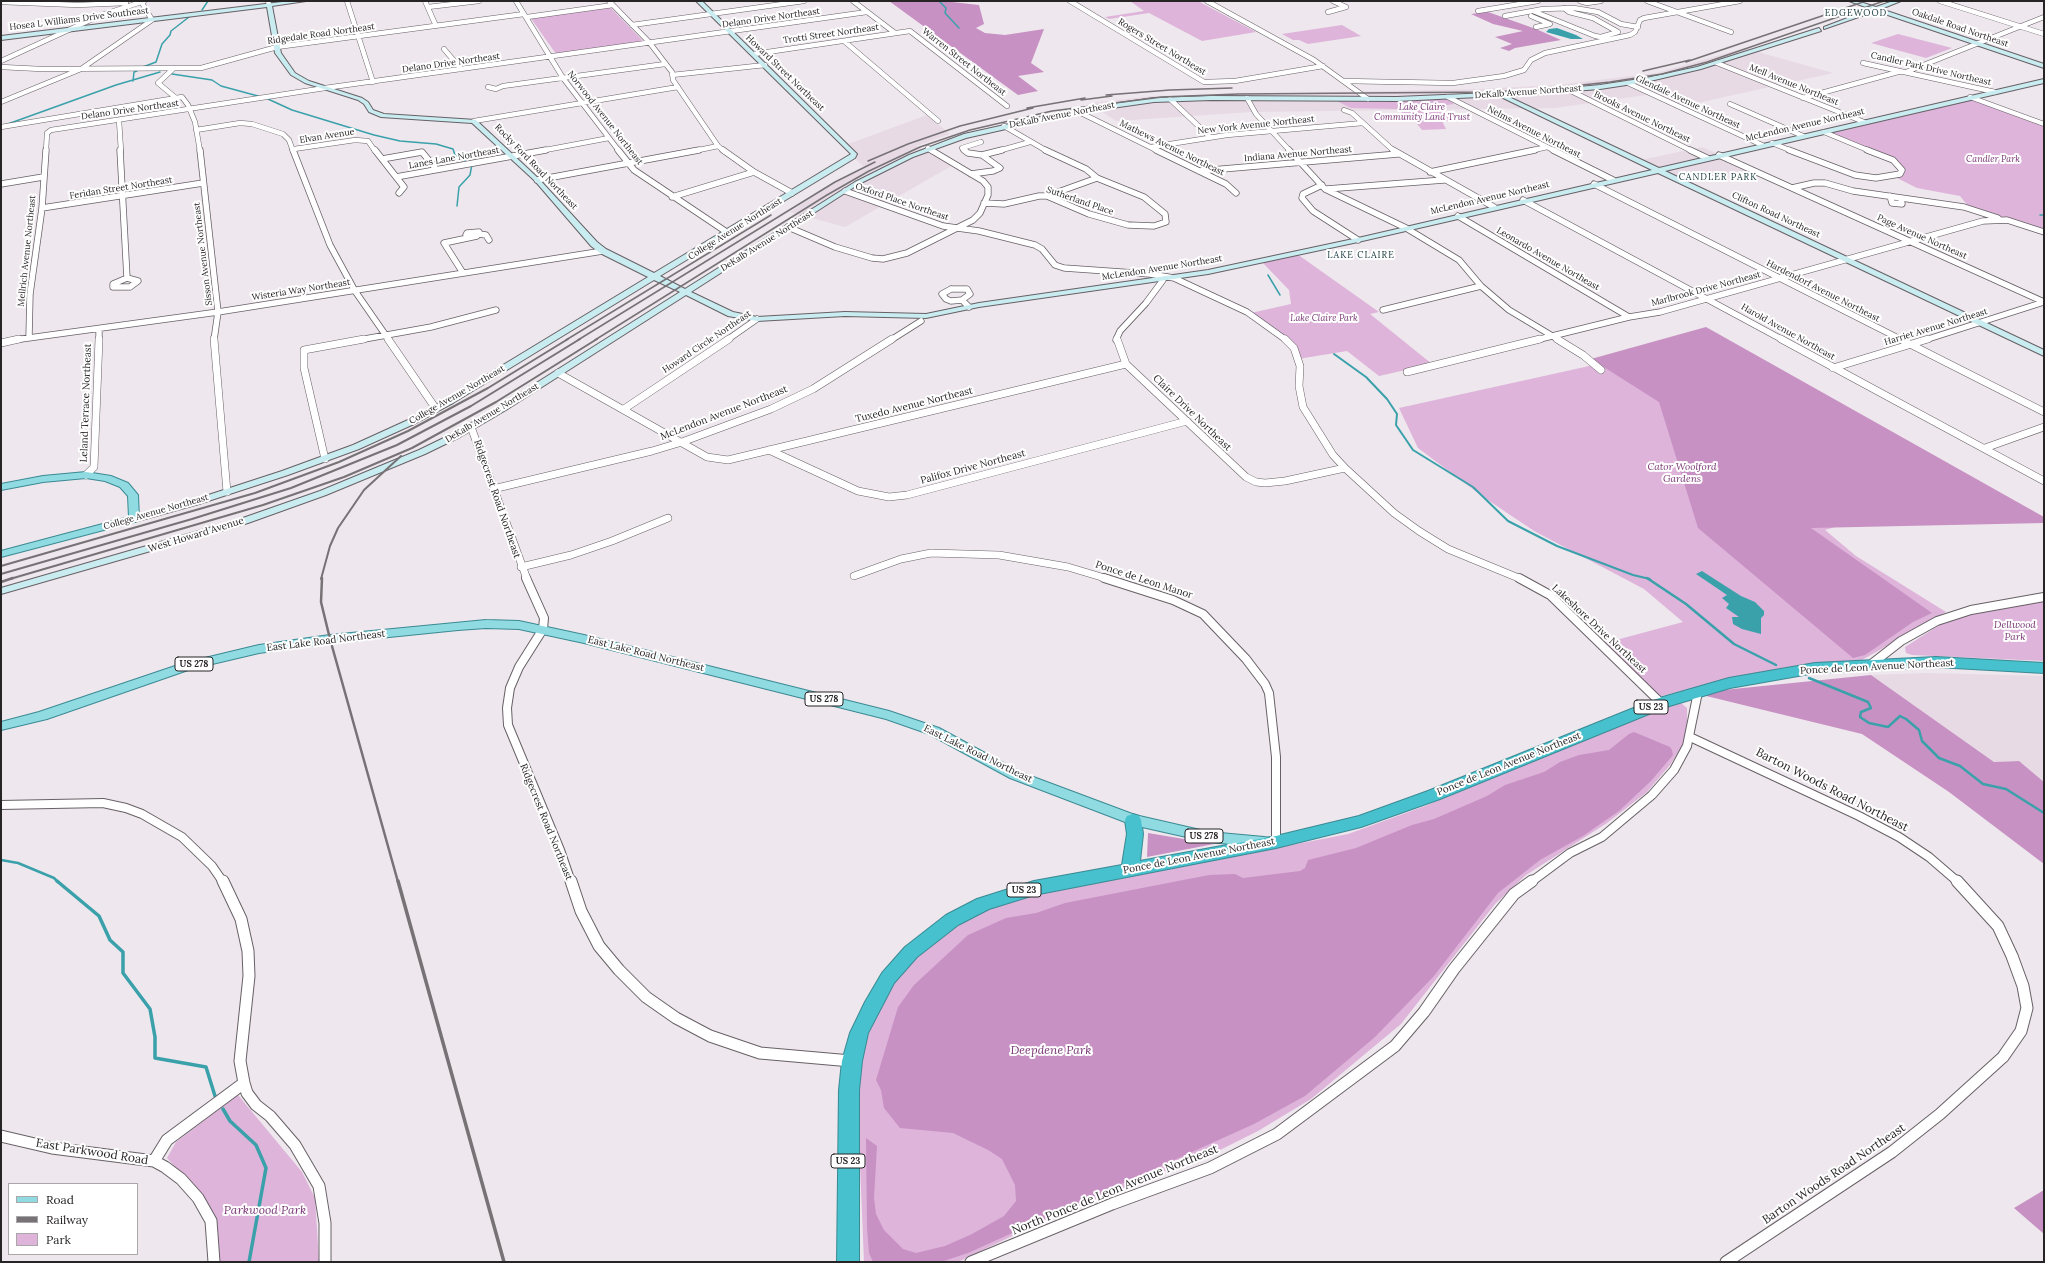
<!DOCTYPE html>
<html>
<head>
<meta charset="utf-8">
<style>
	body { margin:0 }
	#map { position:relative; width:2045px; height:1263px; overflow:hidden; background:#eee7ed; font-family:Lora,serif }
	canvas { display:block }
	.frame { position:absolute; inset:0; border:2px solid #272426; pointer-events:none }
	.legend { position:absolute; left:8px; top:1183px; width:130px; height:72px; box-sizing:border-box; background:#fff; border:1px solid #a9a7a8; margin:0; padding:5px 7px; list-style:none; font-size:12px; color:#272426 }
	.legend li { display:flex; align-items:center; gap:8px; height:20px }
	.legend b { width:20px; border:1px solid #a9a7a8 }
</style>
</head>
<body>
<div id="map">
<canvas width="2045" height="1263"></canvas>
<div class="frame"></div>
<ul class="legend">
<li><b style="height:5px;background:#90dae1"></b>Road</li>
<li><b style="height:5px;background:#767275"></b>Railway</li>
<li><b style="height:11px;background:#deb4da"></b>Park</li>
</ul>
</div>
<script>
const context = document.querySelector('canvas').getContext('2d');
context.lineJoin = 'round';
function paint(path, color) { context.fillStyle = color; context.fill(path, 'evenodd'); }
const poly = rows => new Path2D(rows.map(r => 'M' + r).join(''));
function strokePath(path, color, width, dash) { context.strokeStyle = color; context.lineWidth = width; context.lineCap = dash ? 'butt' : 'round'; context.setLineDash(dash || []); context.stroke(path); }
function label(font, color, halo, rows, align = 'center') {
  context.font = font + ' Lora,serif'; context.lineWidth = 4; context.setLineDash([]); context.textBaseline = 'middle'; context.strokeStyle = halo; context.fillStyle = color; for (const [text, x, y, turn = 0] of rows) {
    context.save(); context.translate(x, y); context.rotate((+turn || 0) * Math.PI / 180); context.textAlign = isNaN(turn) ? turn : align; if (halo) context.strokeText(text, 0, 0); context.fillText(text, 0, 0); context.restore();
  }
}
paint(poly([
	[1744,48,1833,73,1679,107,1653,94,1555,108,1251,112,1116,121,1089,103,1153,96,1478,89,1556,85,1657,73],
	[927,115,950,134,916,146,953,165,845,227,790,212,833,183,865,168,843,146],
	[1702,147,1753,169,1691,183,1641,160],
	[1927,673,2044,676,2044,782,2019,761,1994,762,1871,675]
]), '#e7dae5');
paint(poly([
	[1130,1,1198,1,1256,32,1202,41,1149,13,1109,19,1105,17,1144,11],
	[610,7,644,42,556,54,530,17],
	[1342,25,1361,36,1308,44,1299,40,1293,40,1282,34],
	[1898,34,1952,48,1926,58,1871,43],
	[1973,98,2044,124,2044,231,1968,206,1960,196,1917,188,1895,177,1904,172,1902,166,1892,159,1826,132],
	[1448,99,1454,104,1433,107,1438,112,1450,113,1456,121,1442,121,1446,129,1422,130,1413,119,1396,109,1351,108,1337,101,1392,102],
	[1297,254,1379,312,1370,314,1432,364,1379,376,1347,351,1298,359,1292,346,1251,313,1291,304,1289,290,1262,262],
	[1698,342,1959,489,1825,530,1856,556,1946,612,1862,660,1794,666,1735,677,1658,697,1605,643,1683,622,1644,589,1534,531,1482,496,1418,448,1399,408],
	[2044,599,2044,661,1912,655,1906,653,1905,647,1946,621,1985,610],
	[1677,702,1681,703,1687,708,1687,738,1670,765,1647,792,1607,823,1526,875,1495,904,1401,1024,1311,1099,1258,1131,1204,1158,1058,1214,958,1262,864,1262,857,1092,860,1061,868,1035,881,1005,899,975,923,950,953,929,976,915,1002,904,1051,892,1348,834,1425,806],
	[238,1095,302,1172,315,1198,319,1262,217,1262,216,1219,187,1180,167,1158,176,1142]
]), '#deb4da');
paint(poly([
	[889,1,943,1,979,5,984,24,976,28,985,33,1005,35,1044,29,1031,63,1044,72,1018,76,1038,91,1018,95],
	[1488,12,1536,29,1561,40,1515,48,1509,51,1500,48,1512,44,1495,37,1523,31,1493,24,1471,14],
	[1706,327,2044,517,2044,523,1811,528,1932,613,1913,622,1865,655,1853,658,1698,528,1659,402,1591,359],
	[1871,675,1994,762,2019,761,2044,782,2044,864,1949,792,1862,734,1694,693],
	[1634,732,1670,747,1672,750,1673,755,1651,781,1619,811,1583,836,1540,860,1498,893,1434,976,1375,1037,1305,1096,1254,1124,968,1253,941,1262,873,1262,869,1253,867,1228,866,1138,877,1146,874,1198,876,1214,884,1230,903,1249,916,1253,945,1246,972,1234,1004,1216,1016,1201,1015,1185,1002,1159,988,1150,953,1133,900,1128,884,1108,881,1090,876,1080,898,1007,914,985,968,935,1006,918,1036,913,1065,903,1209,875,1235,874,1243,878,1300,871,1305,868,1308,860,1356,848,1412,825,1434,819,1487,796,1505,785,1544,772,1560,762,1579,755,1609,750,1629,734],
	[1148,833,1214,844,1147,857],
	[2044,1190,2044,1234,2014,1208]
]), '#c891c3');
paint(poly([
	[1557,28,1576,35,1583,39,1571,39,1546,32,1549,29],
	[1702,571,1741,596,1755,602,1764,611,1764,615,1761,618,1761,634,1742,629,1733,624,1732,617,1739,617,1726,608,1729,604,1722,598,1727,595,1696,574]
]), '#3aa1ab');
strokePath(poly([
	[939,1,946,8,945,13,959,28],
	[202,10,208,1],
	[143,67,156,62,162,44,170,35,171,31,189,17],
	[172,74,212,80,221,86,258,96],
	[133,81,134,72,137,71],
	[268,99,292,110,374,135,400,141,436,144,453,149,455,155,467,162],
	[5,125,116,85,160,72],
	[457,206,459,187,470,175,472,164],
	[2040,215,2044,215],
	[1268,275,1280,295]
]), '#3aa1ab', 1.5);
strokePath(poly([
	[1334,354,1366,377,1387,399,1397,414,1396,425,1413,450,1473,487,1508,521,1557,546,1633,575,1650,579]
]), '#3aa1ab', 2);
strokePath(poly([
	[1647,578,1686,604,1734,644,1776,665],
	[1809,678,1868,702,1871,708,1861,712,1860,717,1869,723,1888,727,1900,716,1906,719,1919,730,1922,741,1939,758,1960,766,1983,784,2006,789,2044,813],
	[1,860,18,863,54,878,58,882]
]), '#3aa1ab', 2.5);
strokePath(poly([
	[57,881,99,916,110,940,123,952,123,973,150,1009,155,1037,155,1058,206,1067,215,1096],
	[223,1109,230,1121,256,1145,266,1168,249,1262]
]), '#3aa1ab', 3.5);
const streetFar4 = poly([
	[268,1,269,5],
	[347,1,373,82],
	[425,1,436,26],
	[516,1,563,78,619,151],
	[609,1,649,42,672,72,673,80,718,146,724,151],
	[853,1,895,33],
	[1070,1,1204,82,1235,81,1323,66],
	[1207,1,1314,60,1368,99],
	[1333,1,1346,7],
	[1580,1,1587,3,1601,1],
	[1647,1,1731,32],
	[1940,1,2044,34],
	[1,2,78,5,126,3],
	[428,7,479,1],
	[1478,11,1538,1],
	[1533,11,1595,36,1601,37,1618,32,1593,18,1569,12,1564,8],
	[1328,12,1346,7],
	[1505,16,1543,9,1574,8,1598,12,1621,24,1638,27],
	[1531,16,1550,24,1536,27],
	[527,17,613,5],
	[632,25,804,1],
	[844,41,938,121],
	[444,49,461,69],
	[754,54,910,31,1007,106],
	[1,61,99,16,144,1],
	[1717,63,1864,122],
	[1863,63,1995,92],
	[1,67,41,69,201,68,277,47,524,14],
	[173,69,158,83,176,98,182,97,188,105,195,122,200,151],
	[672,75,765,65],
	[1343,81,1453,83,1504,76,1524,70,1531,60,1545,53,1630,35,1635,32,1640,20,1644,18,1740,1],
	[1628,83,1762,145],
	[488,87,496,89,503,86,665,64],
	[1569,90,1692,151],
	[1448,97,1555,151],
	[1970,97,2044,124],
	[1247,98,1256,114,1290,151],
	[1803,98,1898,72,1906,72,2044,17],
	[1170,99,1210,137],
	[1,102,81,69,152,20,141,1],
	[1730,104,1803,136],
	[1344,110,1352,113,1394,151],
	[1077,111,1158,151],
	[119,120,121,151],
	[474,121,678,87],
	[1004,126,1047,151],
	[1,127,176,98],
	[196,130,240,123,252,124,283,134,289,140,293,151],
	[1824,132,1870,151],
	[1772,143,1792,151],
	[1151,147,1227,135,1363,123],
	[928,148,932,151],
	[294,149,355,140,368,141,375,151],
	[46,151,47,133,51,130,325,88,867,12],
	[540,151,609,138],
	[694,151,718,146],
	[965,151,962,148,981,142],
	[998,151,1030,142],
	[1530,151,1547,147]
]);
const streetFar3 = poly([
	[120,150,127,278],
	[200,150,218,312,214,340],
	[293,150,330,245,355,291,389,340],
	[375,150,404,187,399,193],
	[618,150,634,170,728,233],
	[723,150,754,172,792,193],
	[964,150,968,153,982,155,1000,168,993,171,971,174],
	[1156,150,1226,184,1236,193],
	[1289,150,1325,189,1406,228,1459,260,1481,286,1509,310,1559,340],
	[1393,150,1494,207],
	[1553,150,1613,180],
	[1690,150,1707,158],
	[1789,150,1855,175,1876,178,1900,174,1902,170,1893,160,1867,150],
	[982,155,1002,150],
	[1719,155,2044,302],
	[382,159,422,152,436,169],
	[1199,171,1398,154],
	[1430,172,1535,150],
	[396,177,546,150],
	[537,180,699,150],
	[1,184,43,177],
	[1594,184,1902,340],
	[1322,185,1303,194,1302,198,1313,211,1358,240],
	[1792,188,1814,183,1825,183,1853,191,1964,207,1998,218],
	[1326,189,1444,180],
	[845,191,943,226,979,231,1035,245,1042,249,1055,265,1064,268,1150,274,1174,278,1247,312,1286,340],
	[1047,196,1097,178],
	[1890,196,1892,203,1902,204,1901,198],
	[672,197,754,172],
	[1523,200,1783,340],
	[984,203,1004,204,1039,196,1047,196,1089,214,1128,225,1154,226,1166,222,1165,214,1144,197,1097,178,1086,169,1045,150],
	[42,208,203,183],
	[1458,216,1629,317],
	[788,227,835,247,872,258,883,259,907,253,973,220,980,213,988,195,988,187,983,181,931,150],
	[479,234,486,235,489,240],
	[463,273,444,243,477,236,479,232,467,233,466,235,468,237],
	[127,278,138,281,130,287,113,287,113,284,127,278],
	[951,289,967,289,970,294,962,300,951,301,946,299,942,294,951,289],
	[962,300,969,307],
	[1383,310,1481,286],
	[29,337,30,294,42,208,46,150],
	[14,340,218,312,603,251],
	[99,340,99,329],
	[359,340,431,327,496,310],
	[727,340,757,319],
	[891,340,921,321],
	[1116,340,1120,331,1146,303,1163,280],
	[1536,340,1629,317,1660,312,1983,221,2007,220,2044,232],
	[1925,340,2044,302]
]);
const streetFar2 = poly([
	[214,339,227,492],
	[388,339,436,409],
	[1117,339,1126,364,1246,477,1256,482,1265,483,1285,481,1345,468],
	[1285,339,1294,348,1300,366,1299,386,1303,407,1333,455,1345,468,1394,513,1419,531,1448,549,1521,579],
	[1557,339,1583,355,1601,370],
	[1781,339,2044,481],
	[1900,339,2044,412],
	[1,343,19,339],
	[1833,368,1928,339],
	[1407,372,1540,339],
	[558,373,707,457,728,460,1126,364],
	[624,409,729,339],
	[471,427,527,579],
	[1985,448,2044,427],
	[769,450,858,491,889,497,907,495,1187,421],
	[325,459,304,368,304,350,364,339],
	[86,475,94,467,99,339],
	[493,489,652,451,682,442,771,409,813,389,892,339],
	[521,567,571,555,612,541,668,518],
	[854,576,901,559,931,553,999,555,1068,567,1108,579]
]);
const streetFar1 = poly([
	[526,578,544,618,543,629,519,667,510,688,507,708,508,725,560,850,571,882],
	[1104,578,1173,600,1203,614,1246,659,1265,684,1269,693,1276,757,1276,842],
	[1519,578,1550,595,1661,703],
	[1869,666,1901,641,1937,621,1971,610,2044,597],
	[1690,737,1859,816,1899,837,1929,857,1958,882],
	[1,805,103,803,126,808,142,814,182,837,212,866,223,882],
	[1531,882,1570,853,1602,837,1652,795,1674,770,1687,746,1698,692]
]);
const street = poly([
	[223,881,241,919,248,951,249,976,240,1061,244,1083,247,1093,256,1105,270,1116,295,1145,319,1186,325,1223,325,1262],
	[571,881,581,911,599,946,619,970,646,997,676,1018,710,1036,760,1053,851,1061],
	[1,1136,52,1148,154,1161,165,1167,181,1179,198,1198,211,1221,214,1262],
	[154,1161,167,1140,244,1083],
	[971,1262,1112,1204,1210,1168,1277,1134,1395,1046,1424,1012,1454,969,1514,894,1532,881],
	[1726,1262,1892,1152,1940,1114,2003,1057,2021,1031,2027,1008,2023,986,2012,956,1998,926,1957,881]
]);
const secondary = poly([
	[290,1,306,1,272,6,281,53,295,73,309,81,362,98,368,102,373,110,384,114,476,120,539,179,597,242,606,249,654,273,851,154,696,1,702,1,857,154,855,158,660,276,685,289,855,182,909,155,964,134,1077,109,1154,98,1211,96,1397,97,1536,91,1600,85,1646,78,1697,67,1819,28,1821,31,1701,69,1646,82,1600,89,1507,96,1659,168,2044,79,2044,83,1665,171,2044,350,2044,356,1658,173,1358,242,1208,274,979,307,926,318,845,316,757,321,728,316,686,295,506,410,460,437,425,454,326,495,248,523,1,594,1,588,240,519,320,491,419,450,454,433,500,406,680,292,654,280,453,403,414,424,359,449,288,475,199,504,134,522,130,521,129,519,130,517,193,500,282,471,353,445,408,420,447,399,648,277,600,253,591,246,535,181,472,123,381,117,369,112,364,104,358,100,305,83,291,75,275,53,267,7,1,40,1,36,290,1],
	[1499,96,1652,170,1358,238,1208,270,979,303,926,314,845,312,757,317,733,312,691,292,859,184,913,157,966,138,1077,113,1154,102,1211,100,1397,101,1499,96],
	[1849,1,1857,1,1876,7,1893,1,1901,1,1881,9,2044,64,2044,68,1876,11,1824,29,1824,27,1871,9,1849,1]
]);
const primary = poly([
	[86,472,111,476,128,483,138,495,139,519,138,521,1,557,1,551,129,517,128,496,120,487,105,481,86,478,43,482,1,490,1,484,43,476,86,472],
	[486,620,519,621,584,635,889,711,939,728,1020,772,1135,815,1209,832,1264,837,1269,838,1271,842,1269,846,1264,847,1209,842,1133,825,1010,778,929,734,886,719,584,643,519,629,486,628,458,630,330,643,259,653,191,669,47,719,1,730,1,722,39,712,184,663,259,645,330,635,486,620]
]);
const highway = poly([
	[1936,657,2044,663,2044,673,1936,667,1851,671,1815,673,1730,688,1666,707,1440,799,1361,827,1276,848,1034,895,989,909,958,925,917,957,894,983,868,1033,862,1061,859,1090,859,1262,837,1262,839,1090,842,1061,850,1033,865,1002,882,973,905,947,946,915,977,899,1034,881,1122,865,1127,834,1125,820,1127,816,1133,814,1139,816,1141,820,1143,834,1140,861,1276,836,1359,816,1428,791,1656,699,1729,678,1815,663,1936,657]
]);
strokePath(streetFar4, '#676166', 5.5);
strokePath(streetFar3, '#676166', 7);
strokePath(streetFar2, '#676166', 8);
strokePath(streetFar1, '#676166', 10);
strokePath(street, '#676166', 13);
strokePath(secondary, '#676166', 2);
strokePath(primary, '#3b8a93', 2);
strokePath(highway, '#3b8a93', 2);
strokePath(streetFar4, '#fff', 4.5);
strokePath(streetFar3, '#fff', 5.5);
strokePath(streetFar2, '#fff', 7);
strokePath(streetFar1, '#fff', 8);
strokePath(street, '#fff', 11);
paint(secondary, '#c8ecf0');
paint(primary, '#90dae1');
paint(highway, '#46c1cd');
strokePath(poly([
	[1686,62,1866,1],
	[1643,71,1690,60],
	[1106,95,1170,90,1232,88],
	[1081,100,1112,96],
	[1027,108,1085,98],
	[868,161,908,144,960,126,1033,108],
	[566,340,771,215],
	[578,340,835,182,875,162],
	[595,340,827,195,869,171,920,147,970,130,1052,111,1162,97,1238,94,1490,92,1544,89,1610,82,1662,74,1707,62,1884,1]
]), '#767275', 1.5);
strokePath(poly([
	[1,566,255,493,339,462,408,431,488,388,568,339],
	[1,574,192,519,291,488,397,445,471,406,580,339],
	[10,579,263,505,344,477,412,448,496,402,597,339],
	[321,579,330,546,338,528,364,490,401,456]
]), '#767275', 2);
strokePath(poly([
	[322,578,321,602,330,639,398,882],
	[1,582,13,578]
]), '#767275', 2.5);
strokePath(poly([
	[398,881,504,1262]
]), '#767275', 3.5);
context.letterSpacing = '1px';
label('9px', '#15373b', '#fff', [
	["EDGEWOOD",1856,13],
	["CANDLER PARK",1718,177],
	["LAKE CLAIRE",1361,255]
]);
context.letterSpacing = '0px';
label('9px', '#272426', '#fff', [
	["Delano Drive Northeast",771,18,-8],
	["Hosea L Williams Drive Southeast",79,19,-7],
	["Oakdale Road Northeast",1960,28,19],
	["Ridgedale Road Northeast",321,34,-8],
	["Trotti Street Northeast",831,34,-8],
	["Rogers Street Northeast",1162,47,31],
	["Warren Street Northeast",964,62,38],
	["Delano Drive Northeast",451,63,-8],
	["Candler Park Drive Northeast",1931,69,13],
	["Howard Street Northeast",785,73,44],
	["Mell Avenue Northeast",1794,85,22],
	["DeKalb Avenue Northeast",1528,92,-4],
	["Glendale Avenue Northeast",1688,102,25],
	["Delano Drive Northeast",130,110,-8],
	["DeKalb Avenue Northeast",1062,115,-11],
	["Brooks Avenue Northeast",1642,117,26],
	["Norwood Avenue Northeast",605,118,52],
	["New York Avenue Northeast",1256,125,-6],
	["McLendon Avenue Northeast",1805,125,-13],
	["Nelms Avenue Northeast",1534,132,27],
	["Elvan Avenue",327,136,-9],
	["Mathews Avenue Northeast",1172,148,26],
	["Indiana Avenue Northeast",1298,154,-5],
	["Lanes Lane Northeast",454,158,-10],
	["Rocky Ford Road Northeast",536,167,46],
	["Feridan Street Northeast",121,188,-9],
	["McLendon Avenue Northeast",1490,198,-13],
	["Sutherland Place",1080,201,19],
	["Oxford Place Northeast",902,202,19],
	["Clifton Road Northeast",1776,215,25],
	["College Avenue Northeast",735,229,-32],
	["Page Avenue Northeast",1922,237,24],
	["DeKalb Avenue Northeast",767,241,-32],
	["Mellrich Avenue Northeast",27,251,-84],
	["Sisson Avenue Northeast",203,254,-97],
	["Leonardo Avenue Northeast",1548,259,30],
	["McLendon Avenue Northeast",1162,268,-9],
	["Marlbrook Drive Northeast",1706,289,-15],
	["Wisteria Way Northeast",301,290,-9],
	["Hardendorf Avenue Northeast",1823,291,27],
	["Harriet Avenue Northeast",1936,327,-17],
	["Harold Avenue Northeast",1788,332,29],
	["Howard Circle Northeast",707,342,-34],
	["College Avenue Northeast",457,395,-30],
	["DeKalb Avenue Northeast",492,413,-31],
	["College Avenue Northeast",156,512,-16]
]);
label('italic 9px', '#7a3876', '#fff', [
	["Lake Claire",1422,107],
	["Community Land Trust",1422,117],
	["Candler Park",1993,159],
	["Lake Claire Park",1324,318]
]);
for (const [x, y, w] of [
	[194,664,38],
	[824,699,38],
	[1651,707,34],
	[1204,836,38],
	[1024,890,34],
	[848,1161,34]
]) { const box = new Path2D(); box.roundRect(x - w / 2, y - 7, w, 14, 3); context.fillStyle = '#fff'; context.fill(box); strokePath(box, '#272426', 1); }
label('bold 9px', '#272426', null, [
	["US 278",194,664],
	["US 278",824,699],
	["US 23",1651,707],
	["US 278",1204,836],
	["US 23",1024,890],
	["US 23",848,1161]
]);
label('10px', '#272426', '#fff', [
	["Leland Terrace Northeast",86,403,-88],
	["Tuxedo Avenue Northeast",914,405,-14],
	["McLendon Avenue Northeast",724,413,-21],
	["Claire Drive Northeast",1192,413,44],
	["Palifox Drive Northeast",973,467,-15],
	["Ridgecrest Road Northeast",497,499,71],
	["West Howard Avenue",196,535,-17],
	["Ponce de Leon Manor",1144,580,18],
	["Lakeshore Drive Northeast",1599,629,43],
	["East Lake Road Northeast",326,641,-7],
	["East Lake Road Northeast",646,654,14],
	["Ponce de Leon Avenue Northeast",1877,667,-3],
	["East Lake Road Northeast",978,754,26],
	["Ponce de Leon Avenue Northeast",1509,764,-22],
	["Ridgecrest Road Northeast",546,822,68],
	["Ponce de Leon Avenue Northeast",1199,856,-11]
]);
label('italic 10px', '#7a3876', '#fff', [
	["Cator Woolford",1682,467],
	["Gardens",1682,479],
	["Dellwood",2015,625],
	["Park",2015,637]
]);
label('12px', '#272426', '#fff', [
	["Barton Woods Road Northeast",1832,790,27],
	["East Parkwood Road",92,1152,9],
	["Barton Woods Road Northeast",1834,1174,-34],
	["North Ponce de Leon Avenue Northeast",1115,1190,-22]
]);
label('italic 12px', '#7a3876', '#fff', [
	["Deepdene Park",1051,1051],
	["Parkwood Park",265,1211]
]);
</script>
</body>
</html>
